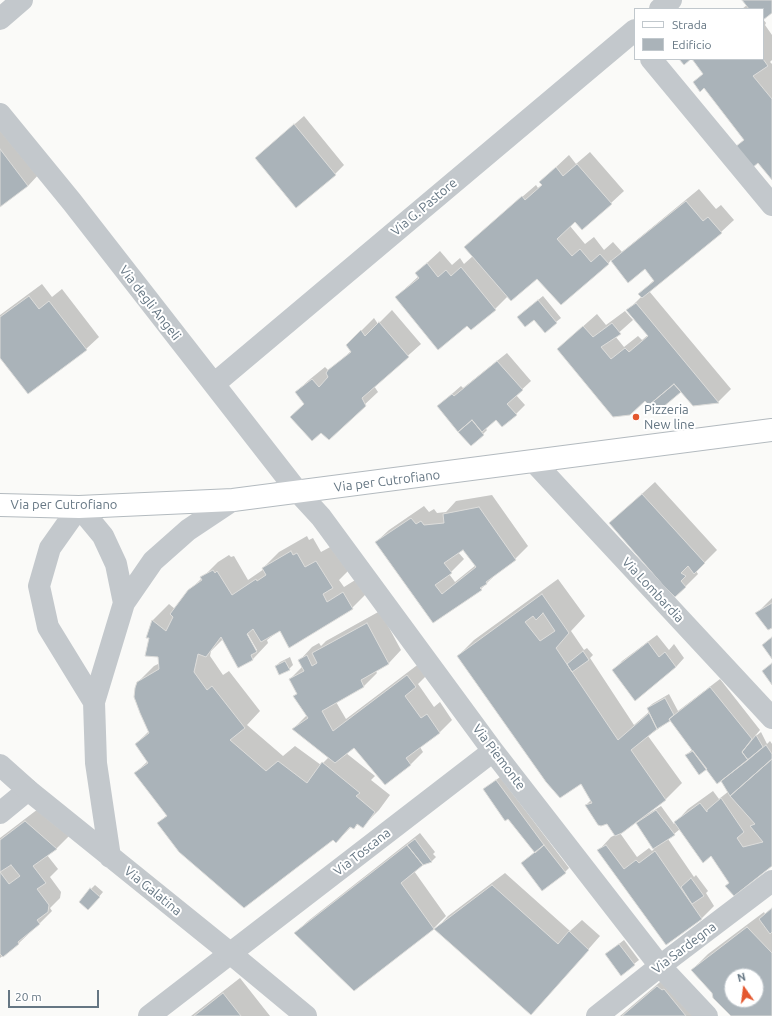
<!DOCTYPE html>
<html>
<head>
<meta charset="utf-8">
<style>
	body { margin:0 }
	#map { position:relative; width:772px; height:1016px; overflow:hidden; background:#fafaf8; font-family:Ubuntu,sans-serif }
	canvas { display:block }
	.legend { position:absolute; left:634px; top:8px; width:130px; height:52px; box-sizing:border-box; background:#fff; border:1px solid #c1c8cd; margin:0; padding:5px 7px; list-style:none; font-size:12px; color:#657683 }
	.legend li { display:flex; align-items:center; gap:8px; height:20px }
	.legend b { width:20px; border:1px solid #c1c8cd }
	.north { position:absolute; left:724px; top:968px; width:40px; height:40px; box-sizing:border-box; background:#fff; border:1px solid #c1c8cd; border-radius:50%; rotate:346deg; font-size:11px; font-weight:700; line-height:16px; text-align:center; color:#657683 }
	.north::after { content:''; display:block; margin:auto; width:14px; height:18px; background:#e4572e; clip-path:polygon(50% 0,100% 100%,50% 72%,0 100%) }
	.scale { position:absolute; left:8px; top:990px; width:91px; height:18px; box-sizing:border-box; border:2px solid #657683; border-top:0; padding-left:5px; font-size:12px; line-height:14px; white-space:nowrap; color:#657683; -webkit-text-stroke:3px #fff; paint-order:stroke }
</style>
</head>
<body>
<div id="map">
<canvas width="772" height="1016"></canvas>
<ul class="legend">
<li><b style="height:5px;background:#fff"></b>Strada</li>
<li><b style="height:11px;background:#aab3b9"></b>Edificio</li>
</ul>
<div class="north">N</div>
<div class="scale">20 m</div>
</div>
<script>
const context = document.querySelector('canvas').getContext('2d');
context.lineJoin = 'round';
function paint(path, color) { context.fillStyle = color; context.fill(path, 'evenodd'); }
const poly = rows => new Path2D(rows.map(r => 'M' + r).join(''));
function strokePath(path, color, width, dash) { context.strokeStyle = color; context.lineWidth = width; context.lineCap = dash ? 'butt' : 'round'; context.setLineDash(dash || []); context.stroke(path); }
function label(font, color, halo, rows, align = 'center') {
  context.font = font + ' Ubuntu,sans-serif'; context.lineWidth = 4; context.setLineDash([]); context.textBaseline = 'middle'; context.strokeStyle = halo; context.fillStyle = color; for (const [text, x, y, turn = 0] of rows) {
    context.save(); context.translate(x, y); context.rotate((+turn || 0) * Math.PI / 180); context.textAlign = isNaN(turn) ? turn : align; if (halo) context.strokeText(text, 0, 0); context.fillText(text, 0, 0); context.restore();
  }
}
paint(poly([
	[743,0,772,0,772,12,763,19,766,23,765,25,772,35,772,60,770,62,772,64,772,179,758,161,736,147,745,139,705,87,694,82,704,73,694,59,763,59,763,9,742,9,747,5],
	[304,116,344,165,335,174,256,158],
	[0,124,40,173,28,186,0,206],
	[590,152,624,191,611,203,575,221,570,226,585,244,594,237,604,250,613,242,622,252,699,189,716,209,721,205,734,220,721,232,649,291,731,389,718,402,693,405,681,391,645,399,571,337,597,314,606,325,625,311,633,320,615,336,624,347,638,336,642,340,648,335,628,310,642,296,640,294,654,280,645,268,628,281,611,260,608,264,537,277,508,296,495,309,471,329,467,324,396,297,419,276,416,273,440,251,452,265,460,258,464,264,473,256,465,247,478,235,536,185,538,188,543,184,540,182,569,155,576,164],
	[42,284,52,297,62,289,99,337,86,349,0,356,0,315],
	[543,296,561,318,556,322,534,318,522,313],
	[392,310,421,344,374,386,378,392,329,438,296,392,309,380,325,367,329,371,351,351,360,332,374,318,378,324],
	[507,353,531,381,516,395,525,405,516,414,496,419,485,428,487,430,483,434,438,406,461,386,463,388],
	[655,482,717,550,696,571,698,574,676,596,610,523],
	[492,495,528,546,515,559,498,572,481,589,433,622,376,542,389,530,424,506,429,512,434,509,437,513,446,512,456,501],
	[463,549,476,565,455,582,449,574,464,559,458,552],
	[307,536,309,540,313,538,321,552,332,546,348,571,339,580,344,587,360,577,368,592,352,608,290,647,280,630,267,640,268,643,253,659,223,639,211,651,210,656,223,675,229,671,260,711,247,725,283,756,295,746,321,765,329,757,293,729,307,715,294,697,298,693,290,679,303,666,300,660,312,647,319,643,321,646,326,641,380,611,401,650,389,663,375,670,377,673,364,686,336,702,346,719,420,663,428,674,418,684,434,707,440,702,452,720,440,732,420,747,423,752,411,764,385,784,354,746,346,753,375,776,371,780,390,795,379,810,363,826,358,824,354,828,351,827,336,842,333,838,159,823,167,815,135,773,148,761,136,744,149,731,138,682,154,666,160,663,159,656,150,637,147,637,153,620,169,604,175,609,189,591,218,562,229,555,231,557,234,556,248,580,264,569,263,568,279,552],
	[245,629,257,650,256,651,243,630],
	[558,579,585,616,571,631,584,650,587,648,593,655,590,658,634,725,650,711,648,708,652,704,669,694,678,711,720,679,760,730,755,736,756,736,761,732,767,744,770,741,772,744,772,865,730,883,712,855,680,829,668,839,694,877,696,875,708,891,706,893,714,906,702,918,666,944,599,850,611,837,615,835,608,823,586,805,591,800,582,782,458,656,474,640],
	[671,720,693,749,686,755,707,768,725,778,729,791,719,799,713,791,688,809,674,824,661,806,648,814,648,813,666,799,682,783,648,736],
	[637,821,654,849,652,851,649,848,637,857,620,833],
	[772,598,772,626,757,613],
	[657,635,669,650,674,644,684,658,676,667,614,670,622,661],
	[290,657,293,665,289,669,276,666,280,662],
	[500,777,569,868,565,872,536,852,484,789],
	[38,809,69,836,56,849,47,855,58,869,50,877,61,892,60,898,50,908,52,911,40,923,19,943,0,958,0,838],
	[420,833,435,852,433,854,436,857,432,861,422,865,414,871,446,916,434,928,354,990,295,933,308,921],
	[505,873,570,931,582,920,600,936,543,1001,436,929,448,916],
	[95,885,103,892,92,905,91,889],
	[772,908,772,1016,732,1016,692,970,708,954,764,912,765,914],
	[732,976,756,976,756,1000,732,1000],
	[624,940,639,960,621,974,606,954],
	[673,971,715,1016,620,1016],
	[240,978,270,1016,191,1016]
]), '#0003');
const building = poly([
	[742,0,772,0,772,13,763,20,763,9,749,9,742,0],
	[679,59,691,59,684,65,679,59],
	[692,59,763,59,768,66,753,76,772,99,772,180,758,163,752,168,735,147,744,140,704,88,700,92,693,82,703,74,692,59],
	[294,124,336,175,296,208,255,158,294,124],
	[0,149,28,186,0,207,0,149],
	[577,164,612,204,582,230,575,222,557,239,572,256,580,249,591,262,600,254,609,264,561,305,537,279,511,301,464,247,522,196,525,200,542,185,539,182,556,167,563,176,577,164],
	[686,201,703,221,708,217,722,233,642,298,638,294,654,281,645,269,628,283,611,261,686,201],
	[427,263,438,277,446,270,451,276,461,267,496,310,471,330,467,326,438,350,395,297,419,278,415,273,427,263],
	[29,296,39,309,49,301,87,350,28,394,0,358,0,317,29,296],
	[538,300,557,323,545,333,534,320,525,327,517,317,538,300],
	[636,303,719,403,693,406,674,384,649,405,645,401,630,415,613,417,557,349,583,326,593,337,612,323,621,334,601,347,611,359,625,348,629,352,648,336,626,310,636,303],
	[379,322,409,357,362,398,366,406,329,440,321,433,312,441,290,417,304,404,295,392,312,379,319,387,328,377,326,373,328,370,351,352,346,345,361,330,365,336,379,322],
	[497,361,523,390,507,404,517,415,502,427,496,420,482,432,472,420,458,432,437,406,452,394,454,396,497,361],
	[674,384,681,392,656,413,649,405,674,384],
	[472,420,484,435,471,446,458,432,472,420],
	[642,494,705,563,694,574,688,566,681,573,686,576,681,581,686,587,675,597,662,584,609,523,642,494],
	[479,507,516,560,486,582,487,584,480,588,482,590,433,623,375,542,411,518,416,524,421,521,424,525,444,523,443,514,479,507],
	[463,550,476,567,442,594,435,585,452,573,444,563,463,550],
	[291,551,293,555,297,553,305,567,316,561,333,588,323,594,327,602,343,592,353,609,289,648,280,631,261,642,253,629,247,634,257,652,251,655,253,660,238,668,221,637,206,657,198,654,194,672,207,690,212,686,245,728,230,740,266,771,278,761,307,783,322,762,360,793,356,796,375,812,363,828,357,824,354,829,350,827,336,843,333,840,244,908,179,852,157,823,167,816,134,773,148,763,135,744,149,733,140,713,134,697,135,688,137,682,159,669,158,657,145,656,149,638,146,638,152,620,166,631,173,617,170,614,188,590,202,580,200,577,213,570,215,573,217,571,232,595,256,579,257,581,266,575,262,568,291,551],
	[542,594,569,633,556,648,618,740,649,713,657,729,631,750,666,800,622,833,615,836,607,824,601,826,598,825,585,805,592,803,581,784,560,798,546,782,457,656,542,594],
	[543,613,555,631,540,641,525,622,533,616,536,620,543,613],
	[772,603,772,628,768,630,755,613,772,603],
	[367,623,389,664,361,680,364,687,322,711,333,731,407,675,416,687,405,696,421,718,427,714,440,733,406,758,411,765,385,785,354,748,335,763,292,729,308,718,293,696,297,694,289,679,304,671,298,660,307,655,312,666,317,663,312,653,367,623],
	[772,637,772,659,762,645,772,637],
	[648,642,659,657,665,652,676,667,635,701,612,670,648,642],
	[583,651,589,660,572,672,567,664,583,651],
	[285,661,290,670,279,675,275,666,285,661],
	[772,663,772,685,762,671,772,663],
	[710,687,752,739,742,752,748,760,717,784,669,719,710,687],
	[665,698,674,715,669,719,670,721,657,729,647,708,665,698],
	[756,735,763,747,748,760,742,752,756,735],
	[766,745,772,754,772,759,730,796,721,781,766,745],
	[693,751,707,769,699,775,685,755,693,751],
	[772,759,772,866,734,896,725,886,729,883,711,856,703,863,674,822,700,803,707,812,707,810,721,798,744,832,737,838,743,847,763,842,750,826,755,824,730,796,772,759],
	[496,780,544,845,535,853,508,819,505,821,483,789,496,780],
	[656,810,675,835,653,849,636,823,656,810],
	[25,821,57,849,33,866,46,883,37,889,49,905,48,912,37,920,40,924,18,942,19,944,3,957,0,954,0,840,25,821],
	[11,865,20,876,9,884,0,872,11,865],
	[415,839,432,862,423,865,407,845,415,839],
	[407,845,423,865,401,883,434,929,354,991,294,933,407,845],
	[544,845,566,873,542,891,521,863,544,845],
	[606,845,624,869,636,860,639,863,655,851,702,919,666,945,597,850,606,845],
	[691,878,704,896,692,904,681,887,691,878],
	[492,885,558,944,569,931,589,950,531,1015,434,929,492,885],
	[90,888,100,897,88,910,79,902,90,888],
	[772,908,772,932,770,934,759,919,772,908],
	[747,927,772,953,772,1016,731,1016,713,998,712,993,691,970,747,927],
	[732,976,756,976,756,1000,732,1000,732,976],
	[619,944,635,965,621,976,605,954,619,944],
	[657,986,662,990,664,989,686,1016,622,1016,657,986],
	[223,993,241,1016,194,1016,223,993]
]);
paint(building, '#aab3b9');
strokePath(building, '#dcdcda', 1);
const secondary = poly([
	[0,505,79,507,233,500,772,430]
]);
strokePath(secondary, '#b3babf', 24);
strokePath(poly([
	[660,9,671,0],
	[0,19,22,0],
	[651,59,772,205],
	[0,114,72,202,298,492,321,517,493,751,660,966,707,1016],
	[214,384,635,30],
	[534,462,772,718],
	[0,813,28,790],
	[149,1016,493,751],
	[597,1016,660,966,772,881]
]), '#c3c8cc', 22);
strokePath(poly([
	[124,603,153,561,188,530,233,500],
	[94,702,48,627,39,586,50,548,79,507,103,536,116,564,124,603,94,702,96,763,110,857],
	[0,765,28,790,230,953,306,1016]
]), '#c3c8cc', 22);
strokePath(secondary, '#fff', 22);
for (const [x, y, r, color] of [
	[636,417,4,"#e4572e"]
]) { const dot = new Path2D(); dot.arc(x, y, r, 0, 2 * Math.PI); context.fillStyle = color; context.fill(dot); strokePath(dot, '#fff', 1.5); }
label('13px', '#657683', '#fff', [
	["Via G. Pastore",424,207,-40],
	["Via degli Angeli",150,303,52],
	["Via per Cutrofiano",387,481,-7],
	["Via per Cutrofiano",64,505],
	["Via Lombardia",653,590,47],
	["Via Piemonte",499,757,53],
	["Via Toscana",362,852,-38],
	["Via Galatina",153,891,39],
	["Via Sardegna",684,948,-37]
]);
label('13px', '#657683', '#fff', [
	["Pizzeria",644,410],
	["New line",644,425]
], 'left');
</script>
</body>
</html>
